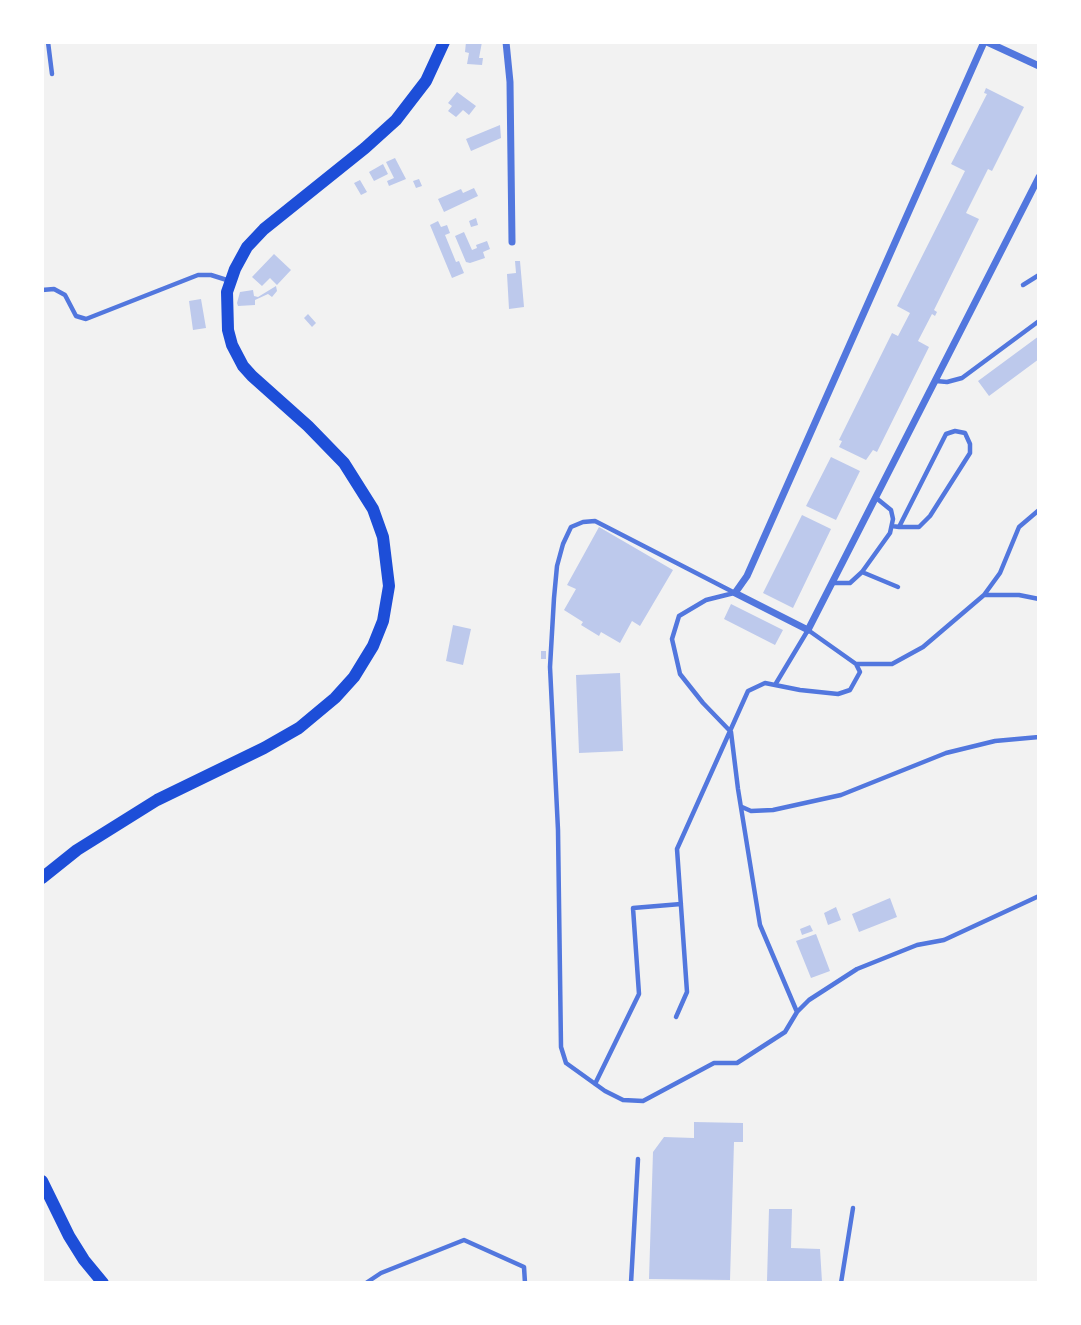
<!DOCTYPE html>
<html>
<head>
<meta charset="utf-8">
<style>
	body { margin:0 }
	#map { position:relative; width:1081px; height:1325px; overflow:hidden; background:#f2f2f2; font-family:"Nunito Sans",sans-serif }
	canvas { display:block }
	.frame { position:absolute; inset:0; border:44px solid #fff; pointer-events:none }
</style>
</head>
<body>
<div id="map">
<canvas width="1081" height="1325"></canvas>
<div class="frame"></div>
</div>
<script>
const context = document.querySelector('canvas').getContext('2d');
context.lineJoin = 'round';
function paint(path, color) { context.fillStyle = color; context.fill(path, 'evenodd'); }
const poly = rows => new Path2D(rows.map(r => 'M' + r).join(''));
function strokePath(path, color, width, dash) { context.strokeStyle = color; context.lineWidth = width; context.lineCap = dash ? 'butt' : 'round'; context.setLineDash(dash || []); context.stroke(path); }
paint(poly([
	[466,42,482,42,479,58,483,58,482,65,467,64,469,53,465,52],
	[986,88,1024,107,992,171,988,169,966,213,979,219,934,310,937,312,935,316,932,314,918,341,929,347,877,452,873,450,866,460,839,447,842,441,839,440,892,333,898,336,910,313,897,306,965,171,951,164,987,94,984,93],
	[457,92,476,106,469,115,463,110,456,117,448,111,452,106,448,103],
	[500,125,501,138,471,151,466,139],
	[395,158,406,179,389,186,387,181,394,178,386,162],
	[383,164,388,174,374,181,369,172],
	[419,179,422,186,416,188,413,181],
	[360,180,367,192,361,195,354,183],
	[474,188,478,196,444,212,438,199,461,189,463,193],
	[476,218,478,225,471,227,469,221],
	[438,221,441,227,447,225,450,233,445,235,456,262,459,261,464,273,452,278,430,225],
	[464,232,472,250,477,248,476,245,487,241,490,249,483,252,485,258,470,263,466,262,455,236],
	[274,254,291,270,277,285,270,278,262,286,252,277],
	[515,261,520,261,524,307,509,309,507,274,516,273],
	[276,286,277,291,272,297,268,294,255,300,255,305,238,306,237,303,240,292,253,290,254,296,258,297],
	[201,299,206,328,193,330,189,301],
	[308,314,316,323,312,327,304,318],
	[1039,336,1039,359,989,396,978,381],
	[831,457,860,471,836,520,806,506],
	[802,515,831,529,793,608,763,593],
	[599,527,673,570,640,626,632,621,620,643,601,632,599,636,581,625,583,622,564,610,576,589,567,585],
	[731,604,783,630,775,645,724,619],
	[453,625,471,629,463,665,446,661],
	[541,651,546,651,546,659,541,659],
	[620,673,623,751,579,753,576,675],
	[890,898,897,917,859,932,852,914],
	[836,907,841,920,828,925,824,913],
	[810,925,813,931,802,935,800,929],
	[816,934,830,971,811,978,796,941],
	[694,1122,743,1123,743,1142,734,1142,730,1280,649,1279,653,1152,664,1137,694,1138],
	[769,1209,792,1209,791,1248,820,1249,822,1282,767,1281]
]), '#bdc9ec');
strokePath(poly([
	[48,42,52,74],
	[1023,285,1039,275],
	[42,290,54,289,65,295,76,316,86,319,198,275,211,275,230,281],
	[936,381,947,382,962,378,1039,321],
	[892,526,899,527,919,527,930,516,970,453,970,444,965,433,955,431,946,434,899,527],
	[862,572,898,587],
	[832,583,850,583,862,572,890,533,893,519,891,510,875,497],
	[734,593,706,600,679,616,672,639,680,674,703,703,731,732,738,789,760,925,797,1012],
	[735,593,595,521,583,522,571,527,563,544,557,566,554,598,550,667,558,830,561,1047,566,1063,605,1091,623,1100,643,1101,714,1063,737,1063,785,1032,797,1012,809,1000,857,969,917,945,944,940,1039,896],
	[984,595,1019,595,1039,599],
	[856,664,892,664,923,647,984,595,1000,573,1019,527,1039,510],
	[742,807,751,811,773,810,841,795,946,753,995,741,1039,737],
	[676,1017,687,992,677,849,748,691,765,683,800,690,838,694,850,690,860,672,856,664,808,630,775,685],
	[595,1084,639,994,633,908,681,904],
	[366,1283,381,1273,464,1240,524,1267,525,1283],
	[631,1283,638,1159],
	[841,1283,853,1208]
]), '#5277de', 4.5);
strokePath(poly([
	[506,42,510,82,512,242],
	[984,42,747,576,735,593,808,630,1039,177],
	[987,42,1039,66]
]), '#5277de', 7);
strokePath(poly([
	[42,878,77,850,157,800,264,748,299,728,335,698,354,677,373,646,383,621,389,586,383,537,373,509,344,463,308,426,252,376,243,366,232,345,228,330,227,292,235,269,247,247,264,229,365,148,396,120,426,81,444,42],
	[42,1181,69,1236,84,1260,103,1283]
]), '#1d4ed8', 12);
</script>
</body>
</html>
